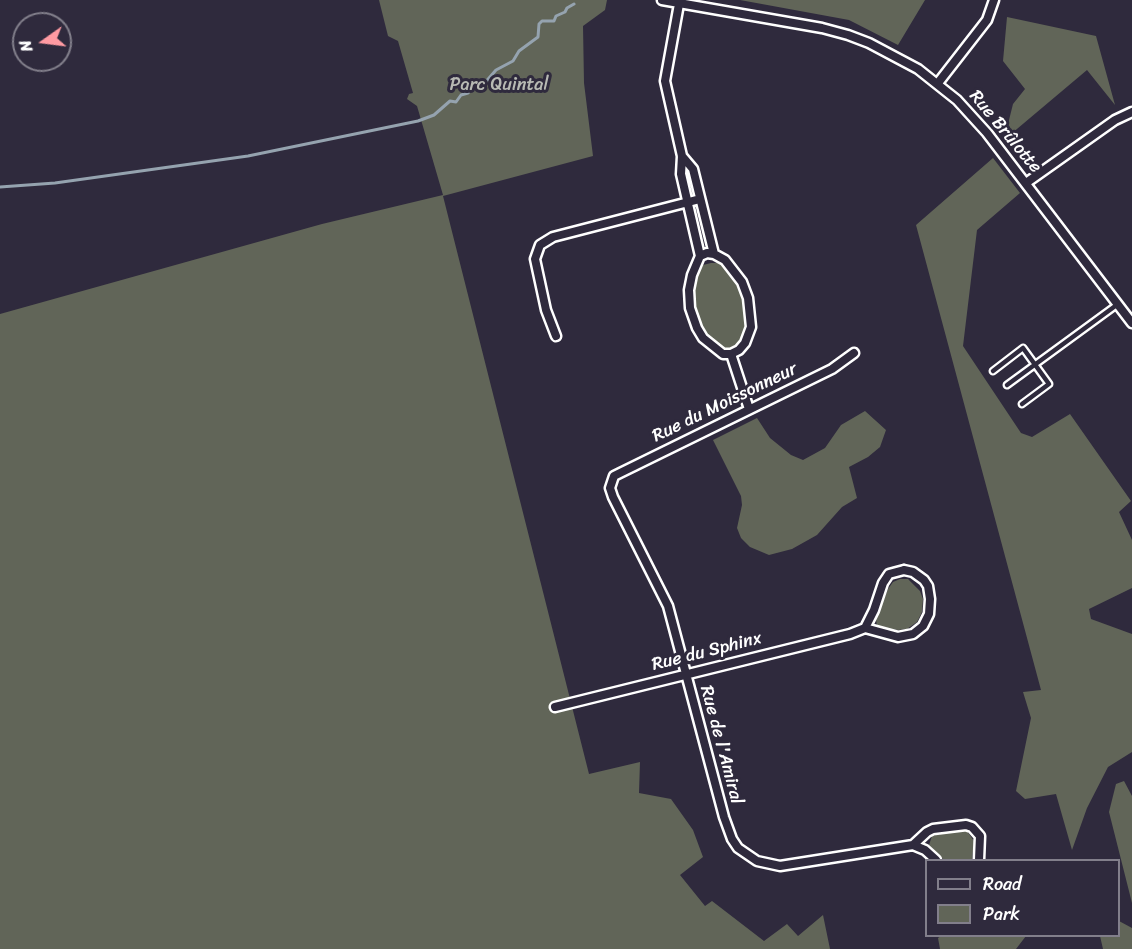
<!DOCTYPE html>
<html>
<head>
<meta charset="utf-8">
<style>
	body { margin:0 }
	#map { position:relative; width:1132px; height:949px; overflow:hidden; background:#2f2a3d; font-family:Sriracha,sans-serif }
	canvas { display:block }
	.legend { position:absolute; left:925px; top:859px; width:195px; height:78px; box-sizing:border-box; background:#2f2a3d; border:2px solid #827f8b; margin:0; padding:8px 10px; list-style:none; font-size:18px; color:#fff }
	.legend li { display:flex; align-items:center; gap:12px; height:30px }
	.legend b { width:30px; border:2px solid #827f8b }
	.north { position:absolute; left:12px; top:12px; width:60px; height:60px; box-sizing:border-box; background:#2f2a3d; border:2px solid #827f8b; border-radius:50%; rotate:256deg; font-size:16px; font-weight:700; line-height:24px; text-align:center; color:#fff }
	.north::after { content:''; display:block; margin:auto; width:21px; height:27px; background:#ff9aa2; clip-path:polygon(50% 0,100% 100%,50% 72%,0 100%) }
</style>
</head>
<body>
<div id="map">
<canvas width="1132" height="949"></canvas>
<ul class="legend">
<li><b style="height:8px;background:#2f2a3d"></b>Road</li>
<li><b style="height:16px;background:#616558"></b>Park</li>
</ul>
<div class="north">N</div>
</div>
<script>
const context = document.querySelector('canvas').getContext('2d');
context.lineJoin = 'round';
function paint(path, color) { context.fillStyle = color; context.fill(path, 'evenodd'); }
const poly = rows => new Path2D(rows.map(r => 'M' + r).join(''));
function strokePath(path, color, width, dash) { context.strokeStyle = color; context.lineWidth = width; context.lineCap = dash ? 'butt' : 'round'; context.setLineDash(dash || []); context.stroke(path); }
function label(font, color, halo, rows, align = 'center') {
  context.font = font + ' Sriracha,sans-serif'; context.lineWidth = 6; context.setLineDash([]); context.textBaseline = 'middle'; context.strokeStyle = halo; context.fillStyle = color; for (const [text, x, y, turn = 0] of rows) {
    context.save(); context.translate(x, y); context.rotate((+turn || 0) * Math.PI / 180); context.textAlign = isNaN(turn) ? turn : align; if (halo) context.strokeText(text, 0, 0); context.fillText(text, 0, 0); context.restore();
  }
}
paint(poly([
	[379,0,607,0,605,10,583,26,584,83,593,156,443,196,589,774,640,762,639,793,671,799,693,830,703,857,680,875,705,906,712,901,764,941,787,924,798,936,823,915,830,949,0,949,0,314,322,224,443,195,417,106,407,99,409,94,413,93,398,41,388,36],
	[740,0,925,0,898,45,849,20],
	[1007,17,1096,36,1115,105,1087,70,1011,134,1007,128,1013,104,1025,89,1003,61],
	[993,158,1020,193,977,230,963,346,1021,433,1032,437,1070,414,1131,501,1119,512,1132,540,1132,588,1089,609,1091,619,1132,634,1132,752,1108,767,1087,808,1072,850,1056,794,1025,799,1016,791,1031,718,1023,692,1041,690,916,225],
	[711,263,718,263,727,268,735,278,746,307,747,321,743,335,740,342,729,349,723,349,708,337,697,317,695,306,694,294,699,271,703,265],
	[865,411,886,430,880,447,868,457,849,467,857,498,842,507,817,535,792,549,769,555,750,547,741,538,737,528,742,505,741,496,713,440,757,418,770,438,791,455,803,460,825,448,841,425],
	[900,579,908,579,920,591,923,599,922,612,917,622,907,629,898,630,877,627,876,619,888,589,893,582],
	[1124,781,1132,796,1132,903,1109,812,1116,784],
	[961,830,967,831,974,841,972,860,944,860,929,845,932,836,935,835],
	[1119,921,1132,928,1132,949,1103,949,1100,936,1118,936],
	[941,936,1026,936,1016,949,940,949,938,938]
]), '#616558');
strokePath(poly([
	[0,187,55,183,248,156,418,121,434,115,450,101,456,102,461,95,468,93,473,87,483,85,496,70,513,61,519,51,538,37,539,24,542,21,554,21,556,16,565,12,567,8,574,4]
]), '#95a3af', 3);
const service = poly([
	[993,371,1023,348,1049,384,1022,404],
	[1007,385,1118,304]
]);
const minor = poly([
	[662,0,822,28,848,35,869,43,918,69,957,100,987,133,1132,323],
	[679,4,665,81,682,156,681,174,700,256,692,275,689,290,690,308,697,328,703,338,723,354,731,354,739,350,745,343,751,327,748,298,742,282,725,260,714,254,707,253,700,256],
	[938,83,987,20,994,0],
	[682,156,693,169,714,254],
	[1026,183,1115,120,1132,112],
	[556,336,546,310,535,259,540,245,553,237,700,199],
	[854,353,832,369,620,473,614,476,610,488,613,497,668,606,724,817,732,839,738,848,757,861,780,866,913,845,925,850,936,860],
	[731,354,749,409],
	[904,570,913,572,924,580,928,586,930,599,929,614,923,626,913,634,898,637,865,628,874,610,883,583,889,574,904,570],
	[555,707,850,634,865,628],
	[913,845,927,832,933,829,966,825,972,827,980,836,979,860]
]);
strokePath(service, '#fff', 9);
strokePath(minor, '#fff', 13);
strokePath(service, '#2f2a3d', 4.5);
strokePath(minor, '#2f2a3d', 8);
label('18px', '#b8bab4', '#2f2a3d', [
	["Parc Quintal",499,85]
]);
label('18px', '#fff', '#2f2a3d', [
	["Rue Brûlotte",1005,132,50],
	["Rue du Moissonneur",725,403,-26],
	["Rue du Sphinx",707,652,-14],
	["Rue de l'Amiral",721,745,75]
]);
</script>
</body>
</html>
